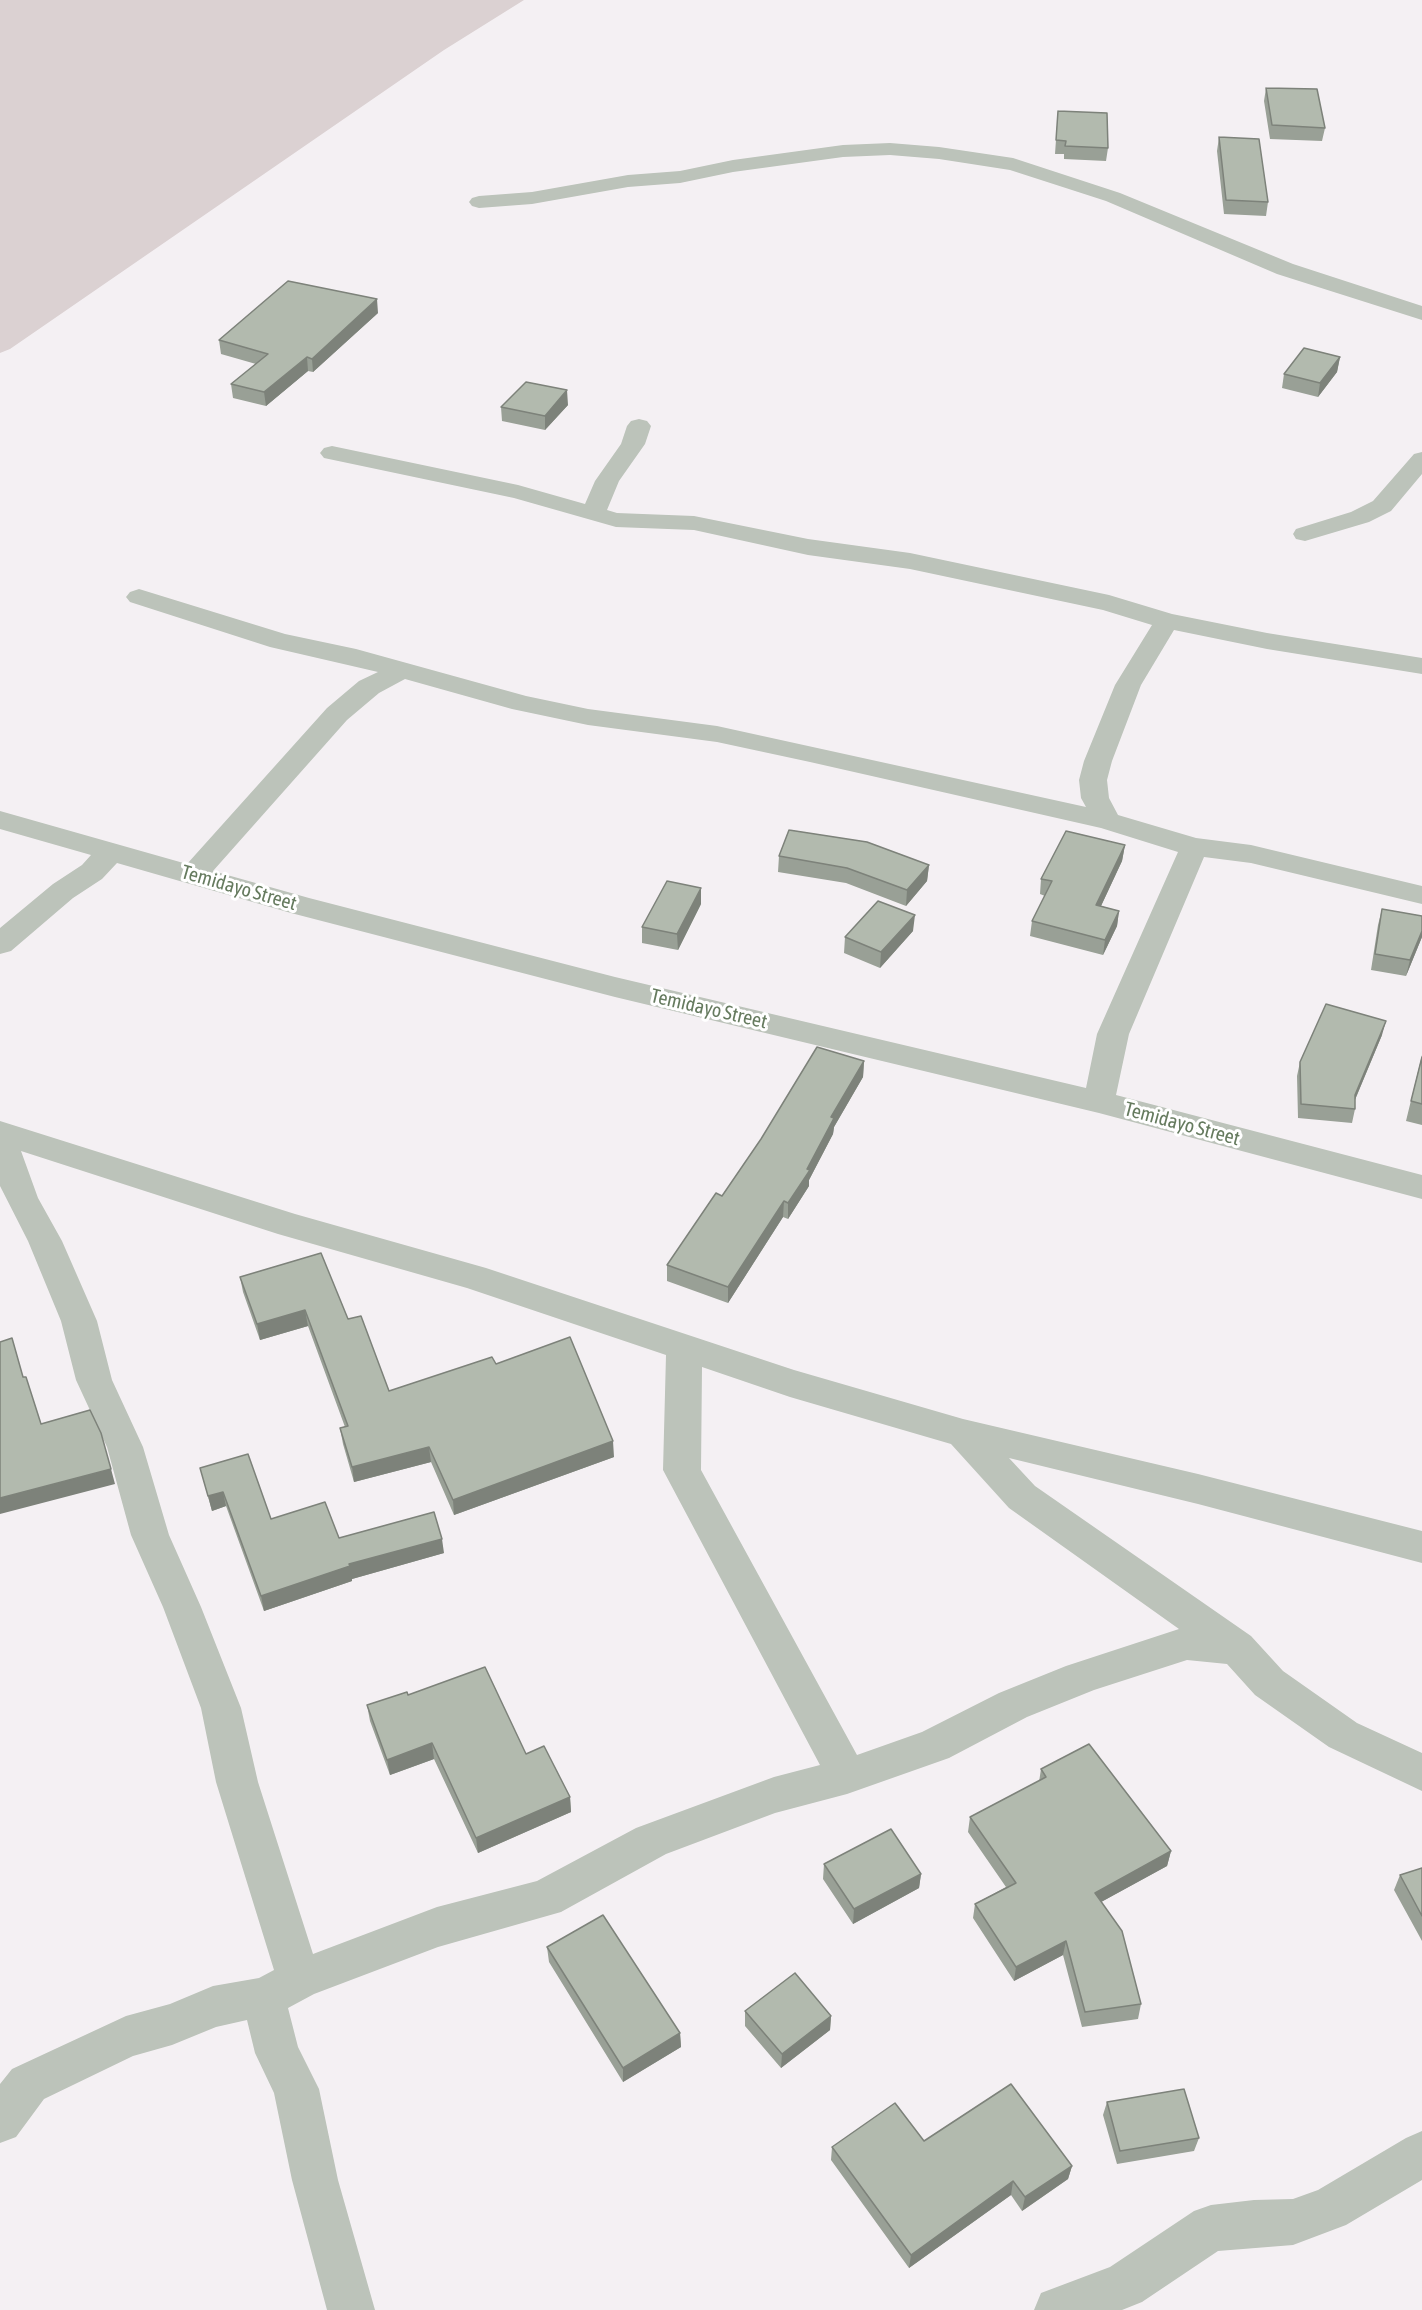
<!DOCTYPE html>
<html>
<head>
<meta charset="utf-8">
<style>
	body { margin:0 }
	canvas { display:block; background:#f4f0f3 }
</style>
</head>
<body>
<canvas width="1422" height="2310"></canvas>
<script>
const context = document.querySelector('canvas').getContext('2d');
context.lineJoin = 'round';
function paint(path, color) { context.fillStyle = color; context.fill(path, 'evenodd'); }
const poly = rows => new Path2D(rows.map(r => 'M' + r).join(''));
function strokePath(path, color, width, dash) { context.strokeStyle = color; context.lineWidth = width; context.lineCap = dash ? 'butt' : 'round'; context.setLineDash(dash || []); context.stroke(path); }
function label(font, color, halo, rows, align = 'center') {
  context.font = font + ' "Asap Condensed",sans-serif'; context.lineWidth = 6; context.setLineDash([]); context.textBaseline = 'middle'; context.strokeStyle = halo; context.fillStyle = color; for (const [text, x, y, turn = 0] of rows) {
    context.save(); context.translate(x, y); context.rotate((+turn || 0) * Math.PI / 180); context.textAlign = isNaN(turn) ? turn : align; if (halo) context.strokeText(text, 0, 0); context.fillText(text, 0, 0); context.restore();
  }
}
paint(poly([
	[0,0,524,0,444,50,10,349,0,353]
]), '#dbd1d2');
paint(poly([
	[890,143,939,147,1013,158,1120,193,1293,264,1422,306,1422,320,1277,274,1106,201,1010,170,939,159,890,155,843,157,733,172,680,183,628,187,532,204,479,208,472,206,469,202,472,198,479,196,532,192,628,175,680,171,733,160,843,145,890,143],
	[639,419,647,421,651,426,645,444,619,481,607,510,617,513,694,516,808,539,910,553,1109,595,1172,614,1267,633,1422,658,1422,674,1267,649,1174,630,1141,685,1112,761,1107,780,1109,798,1118,815,1196,838,1251,845,1422,886,1422,904,1251,863,1204,857,1129,1034,1116,1095,1422,1175,1422,1199,1099,1113,615,997,291,913,117,863,102,879,73,898,11,951,0,954,0,928,53,884,82,865,91,855,0,829,0,811,187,864,327,708,359,681,378,672,270,647,130,602,126,597,130,592,139,589,285,634,356,649,526,696,588,709,717,726,1086,807,1081,798,1079,780,1084,761,1115,685,1152,625,1103,610,910,569,808,555,694,530,616,527,514,498,324,458,320,453,324,448,332,446,518,485,585,504,595,481,621,444,627,426,631,421,639,419],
	[405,679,512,709,588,725,717,742,810,762,1101,828,1178,852,1097,1034,1086,1088,615,977,309,898,213,871,347,720,379,693,405,679],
	[1422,452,1422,474,1391,511,1369,522,1305,541,1296,539,1293,534,1296,529,1351,512,1373,501,1414,454,1422,452],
	[0,1121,295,1214,486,1268,794,1370,963,1419,1198,1474,1422,1531,1422,1563,1198,1504,1009,1458,1035,1486,1251,1636,1283,1671,1357,1723,1422,1753,1422,1791,1329,1747,1255,1695,1227,1664,1187,1660,1094,1690,1027,1717,949,1758,847,1794,775,1813,666,1854,561,1912,438,1947,314,1994,288,2008,298,2047,319,2089,338,2180,375,2310,327,2310,292,2180,274,2093,255,2053,247,2020,216,2027,172,2045,133,2056,44,2099,16,2137,0,2143,0,2084,12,2069,126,2016,170,2004,213,1986,259,1978,274,1970,216,1782,201,1708,163,1607,131,1535,107,1447,76,1380,61,1321,28,1241,0,1186,0,1121],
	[21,1151,278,1234,467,1288,666,1355,663,1470,820,1765,774,1777,636,1828,537,1881,437,1907,313,1954,258,1782,241,1708,201,1607,169,1535,143,1447,112,1380,97,1321,62,1241,38,1198,21,1151],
	[702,1367,790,1397,951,1444,1009,1508,1179,1629,1066,1666,999,1693,922,1732,857,1755,701,1470,702,1367],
	[1422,2131,1422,2180,1346,2225,1293,2245,1218,2251,1142,2302,1122,2310,1034,2310,1041,2293,1110,2267,1194,2211,1211,2205,1254,2200,1293,2199,1318,2190,1406,2138,1422,2131]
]), '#bcc3ba');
paint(poly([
	[1266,88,1325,128,1322,141,1270,139,1264,101],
	[1058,111,1108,148,1106,161,1064,159,1064,154,1055,154],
	[1219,137,1268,202,1266,216,1224,214,1217,151],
	[378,313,313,372,308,371,266,406,233,398,231,384,256,364,221,354,219,340],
	[1340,357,1337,372,1318,397,1282,388,1284,374],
	[568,405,545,430,502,421,501,407],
	[1125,845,1122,861,1101,906,1119,911,1117,926,1103,955,1030,936,1032,921,1045,896,1040,894,1041,879],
	[779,856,929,865,927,881,906,906,846,883,778,872],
	[701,904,678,950,642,943,642,927],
	[1382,909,1422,916,1422,937,1406,976,1371,970,1378,925],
	[913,931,880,968,844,953,845,937],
	[1382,1035,1355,1100,1355,1109,1352,1123,1298,1118,1297,1076,1300,1062],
	[1422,1055,1422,1125,1406,1121],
	[864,1061,863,1077,834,1127,833,1134,809,1180,809,1186,788,1219,783,1217,728,1303,667,1281,667,1265,722,1196],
	[240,1277,348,1319,389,1391,496,1364,614,1457,454,1515,431,1462,354,1482,343,1444,340,1428,345,1427,308,1326,260,1340,243,1292],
	[200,1468,271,1519,339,1538,444,1553,352,1579,352,1581,264,1611,226,1506,212,1511],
	[408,1695,526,1754,570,1797,571,1812,478,1853,434,1759,390,1775,370,1721,367,1705],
	[1041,1769,1171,1851,1167,1866,1101,1902,1141,2004,1138,2019,1082,2027,1063,1955,1014,1981,973,1918,975,1904,1006,1887,968,1832,970,1817,1039,1782],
	[824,1864,921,1874,919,1888,853,1924,823,1879],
	[1422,1868,1422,1941,1394,1890,1400,1875],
	[547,1947,680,2033,681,2047,623,2082,549,1962],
	[745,2011,831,2016,830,2030,781,2068,745,2026],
	[1107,2102,1199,2138,1194,2151,1117,2164,1103,2115],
	[924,2141,1072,2166,1068,2179,1022,2211,1011,2195,909,2268,831,2160,832,2147]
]), '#99a096');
paint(poly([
	[377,299,378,313,313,372,312,359],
	[307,357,308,371,266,406,264,392],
	[1340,357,1337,372,1318,397,1320,383],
	[567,390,568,405,545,430,545,416],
	[1125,845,1122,861,1094,921,1096,905],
	[929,865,927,881,906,906,907,890],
	[701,888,701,904,678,950,677,934],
	[1119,911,1117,926,1103,955,1105,940],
	[915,915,913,931,880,968,881,952],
	[1422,931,1422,937,1406,976,1410,960],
	[1386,1021,1382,1035,1351,1109,1355,1095],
	[864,1061,863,1077,834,1127,833,1134,809,1180,809,1186,788,1219,788,1203,807,1169,831,1117],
	[784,1201,783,1217,728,1303,728,1287],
	[305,1310,308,1326,260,1340,257,1324],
	[613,1441,614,1457,454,1515,453,1500],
	[429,1447,431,1462,354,1482,352,1467],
	[111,1469,115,1484,0,1514,0,1498],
	[223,1492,226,1506,212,1511,208,1496],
	[442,1539,444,1553,352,1579,352,1581,264,1611,261,1596,349,1564],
	[432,1743,434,1759,390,1775,387,1760],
	[570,1797,571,1812,478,1853,476,1838],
	[1171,1851,1167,1866,1092,1907,1095,1893],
	[921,1874,919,1888,853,1924,854,1909],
	[1066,1941,1063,1955,1014,1981,1016,1967],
	[831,2016,830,2030,781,2068,782,2054],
	[680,2033,681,2047,623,2082,623,2068],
	[1072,2166,1068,2179,1022,2211,1025,2197],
	[1013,2181,1011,2195,909,2268,911,2255]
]), '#7d827a');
const building = poly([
	[1266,88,1317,89,1325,128,1272,125,1266,88],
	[1058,111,1107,113,1108,148,1065,146,1066,141,1056,140,1058,111],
	[1219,137,1259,139,1268,202,1226,200,1219,137],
	[288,281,377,299,312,359,307,357,264,392,231,384,268,354,219,340,288,281],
	[1304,348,1340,357,1320,383,1284,374,1304,348],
	[526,382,567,390,545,416,501,407,526,382],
	[789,830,867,842,929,865,907,890,847,868,779,856,789,830],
	[1066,831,1125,845,1096,905,1119,911,1105,940,1032,921,1052,881,1041,879,1066,831],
	[667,881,701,888,677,934,642,927,667,881],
	[878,901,915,915,881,952,845,937,878,901],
	[1382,909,1422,916,1422,931,1410,960,1375,954,1382,909],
	[1326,1004,1386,1021,1355,1095,1355,1109,1301,1104,1300,1062,1326,1004],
	[817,1047,864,1061,831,1117,834,1118,807,1169,810,1170,788,1203,784,1201,728,1287,667,1265,716,1193,722,1196,761,1139,817,1047],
	[1422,1057,1422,1104,1411,1101,1422,1057],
	[321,1253,348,1319,361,1316,389,1391,492,1357,496,1364,570,1337,613,1441,453,1500,429,1447,352,1467,340,1428,348,1426,305,1310,257,1324,240,1277,321,1253],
	[12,1338,23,1377,26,1377,41,1424,90,1410,101,1433,111,1469,0,1498,0,1342,12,1338],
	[248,1454,271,1519,325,1502,339,1538,434,1512,442,1539,349,1564,350,1566,261,1596,223,1492,208,1496,200,1468,248,1454],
	[485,1667,526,1754,544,1746,570,1797,476,1838,432,1743,387,1760,367,1705,407,1692,408,1695,485,1667],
	[1089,1744,1171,1851,1095,1893,1122,1931,1141,2004,1085,2012,1066,1941,1016,1967,975,1904,1016,1883,970,1817,1046,1777,1041,1769,1089,1744],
	[891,1829,921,1874,854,1909,824,1864,891,1829],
	[1422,1868,1422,1916,1400,1875,1422,1868],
	[603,1915,680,2033,623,2068,547,1947,603,1915],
	[795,1973,831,2016,782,2054,745,2011,795,1973],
	[1011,2084,1072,2166,1025,2197,1013,2181,911,2255,832,2147,895,2103,924,2141,1011,2084],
	[1184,2089,1199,2138,1120,2151,1107,2102,1184,2089]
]);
paint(building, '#b2baae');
strokePath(building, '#7d827a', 1.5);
label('20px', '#667b5f', '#fff', [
	["Temidayo Street",239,888,16],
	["Temidayo Street",709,1009,13],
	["Temidayo Street",1182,1124,15]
]);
</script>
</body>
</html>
